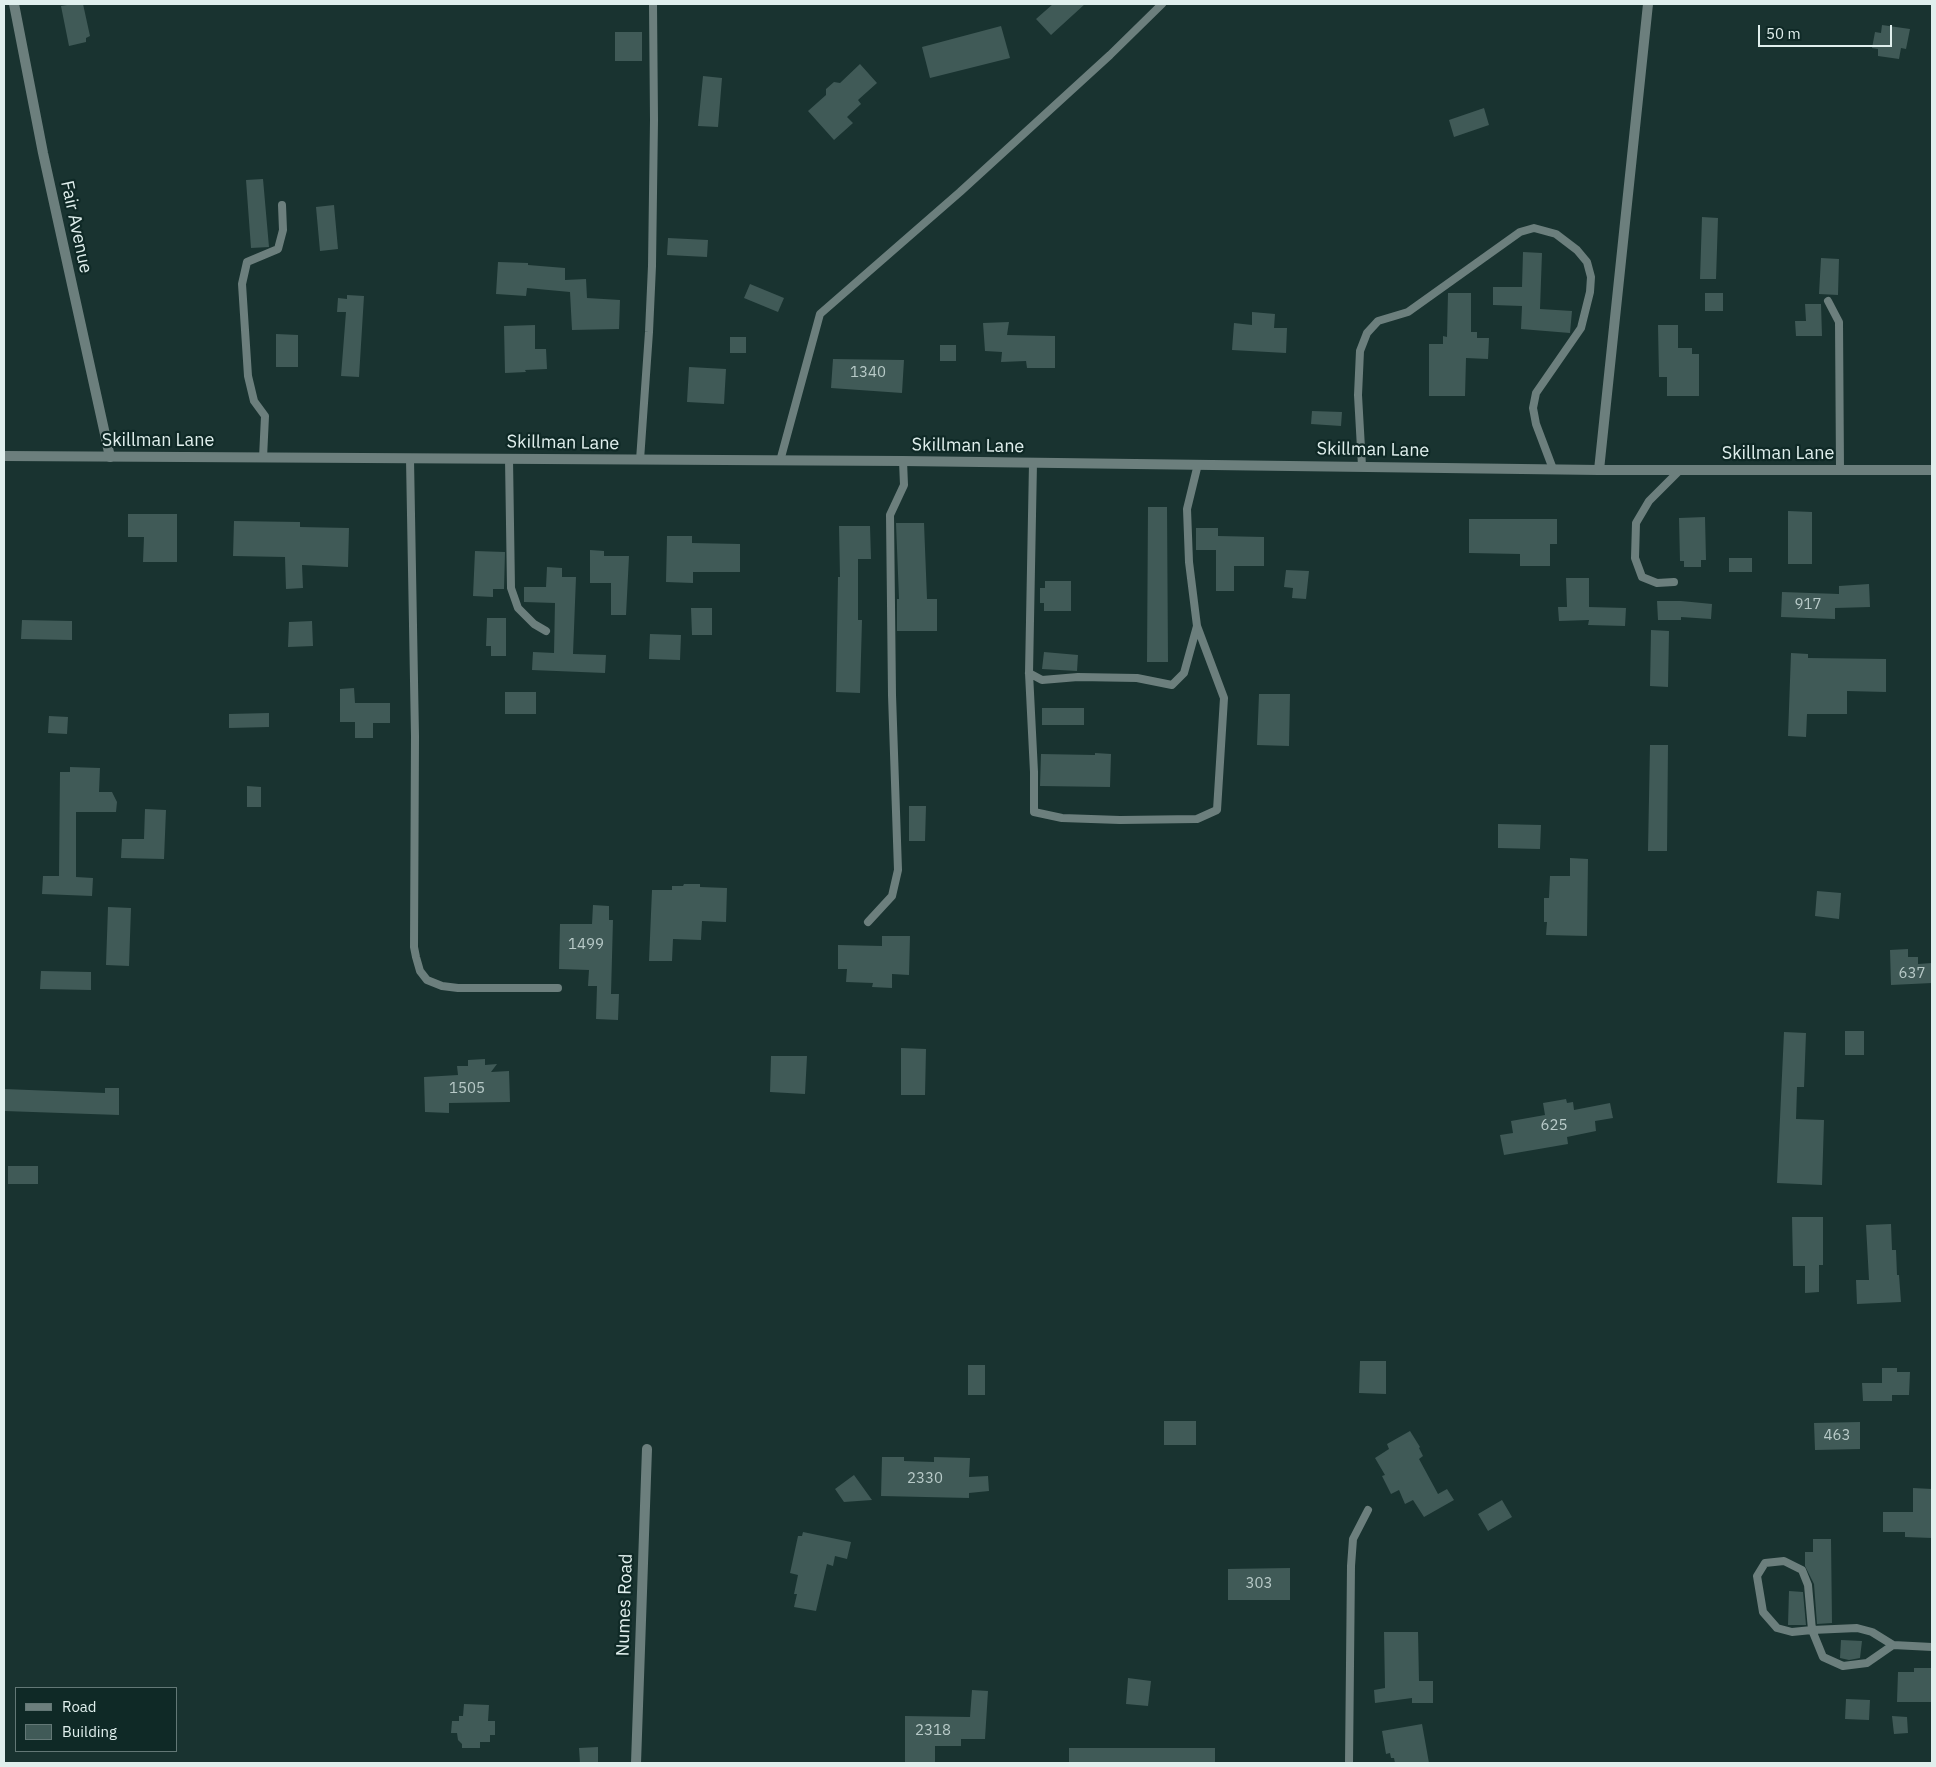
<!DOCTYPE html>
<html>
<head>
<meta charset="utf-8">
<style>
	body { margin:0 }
	#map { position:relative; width:1936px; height:1767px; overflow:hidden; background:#193330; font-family:"IBM Plex Sans",sans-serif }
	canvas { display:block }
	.frame { position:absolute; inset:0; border:5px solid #e0efed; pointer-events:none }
	.legend { position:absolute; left:15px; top:1687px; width:162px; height:65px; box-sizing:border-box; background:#0f2926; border:1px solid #637876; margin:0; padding:6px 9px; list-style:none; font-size:15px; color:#e0efed }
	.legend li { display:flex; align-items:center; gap:10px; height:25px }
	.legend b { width:25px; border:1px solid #637876 }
	.scale { position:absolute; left:1758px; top:25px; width:134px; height:22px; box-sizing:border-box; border:2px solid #e0efed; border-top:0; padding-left:6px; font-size:15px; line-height:18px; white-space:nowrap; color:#e0efed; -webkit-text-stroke:4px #0f2926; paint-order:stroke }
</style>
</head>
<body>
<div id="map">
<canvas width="1936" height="1767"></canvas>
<div class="frame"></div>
<ul class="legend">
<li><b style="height:6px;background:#6c7f7d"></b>Road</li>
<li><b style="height:14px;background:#405a57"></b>Building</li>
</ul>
<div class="scale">50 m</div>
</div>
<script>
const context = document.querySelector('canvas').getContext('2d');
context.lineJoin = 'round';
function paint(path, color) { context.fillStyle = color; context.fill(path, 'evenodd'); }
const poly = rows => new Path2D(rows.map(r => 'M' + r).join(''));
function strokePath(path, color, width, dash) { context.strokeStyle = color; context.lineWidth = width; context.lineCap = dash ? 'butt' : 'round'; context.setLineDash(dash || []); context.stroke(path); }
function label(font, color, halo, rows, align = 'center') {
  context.font = font + ' "IBM Plex Sans",sans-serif'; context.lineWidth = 4.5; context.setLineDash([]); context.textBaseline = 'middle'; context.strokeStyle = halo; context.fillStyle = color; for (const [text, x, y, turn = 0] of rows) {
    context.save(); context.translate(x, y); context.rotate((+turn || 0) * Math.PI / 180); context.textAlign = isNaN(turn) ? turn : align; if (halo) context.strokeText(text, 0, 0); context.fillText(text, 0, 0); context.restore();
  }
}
paint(poly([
	[73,4,83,4,90,36,86,38,86,42,69,46,61,6],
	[1053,4,1085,4,1051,35,1036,19],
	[1882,25,1910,29,1906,49,1901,48,1899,59,1878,56,1878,49,1872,48,1875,32,1881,33],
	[1001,26,1010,58,930,78,922,47],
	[615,32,642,32,642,61,615,61],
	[860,64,877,83,858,100,861,104,847,117,853,123,834,140,808,111,826,95,826,89,834,82,840,83],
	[703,76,722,78,718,127,698,126],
	[1484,108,1489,125,1454,137,1449,120],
	[263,179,269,247,251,248,246,180],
	[334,205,338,249,320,251,316,207],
	[1702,217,1718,218,1716,279,1700,279],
	[668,238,708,240,707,257,667,255],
	[1523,252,1542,253,1540,309,1572,311,1570,333,1521,329,1522,306,1493,305,1493,287,1522,287],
	[1821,258,1839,259,1838,295,1819,294],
	[498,262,528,263,528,265,565,268,565,280,586,279,587,298,620,300,619,329,572,330,570,292,527,288,526,296,496,294],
	[750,284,784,298,778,312,744,298],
	[1448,293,1471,293,1471,332,1477,332,1477,338,1489,338,1488,359,1466,358,1465,396,1429,396,1429,344,1443,344,1443,336,1447,337],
	[1705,293,1723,293,1723,311,1705,311],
	[347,295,364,296,359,377,341,376,346,312,337,312,338,298,347,299],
	[1805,304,1821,304,1822,336,1796,336,1795,321,1806,321],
	[1252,312,1275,314,1274,328,1287,328,1286,353,1232,350,1234,323,1252,325],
	[1009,322,1007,335,1055,336,1055,368,1027,368,1026,361,1001,362,1002,352,985,351,983,323],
	[535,325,535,349,546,349,547,369,525,370,526,372,505,373,504,326],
	[1658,325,1678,325,1678,348,1692,348,1692,354,1699,354,1699,396,1667,396,1667,377,1659,377],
	[276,334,298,335,298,367,276,367],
	[730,337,746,337,746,353,730,353],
	[940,345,956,345,956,361,940,361],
	[833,359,904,360,902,393,831,388],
	[689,367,726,369,724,404,687,402],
	[1312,411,1342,412,1341,426,1311,424],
	[1148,507,1167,507,1168,662,1147,662],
	[1788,511,1812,512,1812,564,1788,564],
	[128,514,177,514,177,562,143,562,144,537,128,537],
	[1705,517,1706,560,1701,560,1701,567,1684,567,1684,561,1680,561,1679,518],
	[1469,519,1557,519,1557,544,1550,544,1550,566,1520,566,1520,554,1469,553],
	[234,521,300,522,300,527,349,528,348,567,302,565,303,588,286,589,285,557,233,556],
	[896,523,924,523,927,599,937,599,937,631,897,631,897,599,899,599],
	[839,526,870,526,871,559,858,559,858,620,862,620,860,693,836,692,838,577,840,577],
	[1196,528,1218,528,1218,536,1264,537,1264,566,1234,566,1234,591,1216,591,1216,550,1196,550],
	[667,536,692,536,692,543,740,544,740,572,693,572,693,583,666,582],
	[590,550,604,551,604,556,629,556,626,615,611,615,611,583,590,583],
	[475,551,505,552,504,589,493,589,493,597,473,596],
	[1729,558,1752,558,1752,572,1729,572],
	[547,567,562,568,562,577,576,577,573,654,606,655,605,673,532,670,533,652,554,653,555,603,524,602,524,587,546,587],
	[1286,570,1309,571,1306,599,1292,598,1293,588,1284,587],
	[1566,578,1589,578,1589,607,1626,608,1625,626,1588,625,1589,620,1559,621,1558,607,1567,607],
	[1045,581,1071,581,1071,611,1044,611,1044,603,1040,603,1040,588,1045,588],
	[1869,584,1870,607,1835,608,1835,619,1781,617,1782,592,1839,594,1839,586],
	[1657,601,1681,601,1712,604,1711,619,1681,617,1681,620,1658,620],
	[691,608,712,608,712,635,692,635],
	[487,618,506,618,506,656,491,656,491,646,486,646],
	[22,620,72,621,72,640,21,639],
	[312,621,313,646,288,647,289,622],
	[1651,630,1669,631,1668,687,1650,686],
	[650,634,681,635,680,660,649,659],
	[1044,652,1078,655,1077,671,1042,669],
	[1791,653,1808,654,1808,658,1886,659,1886,692,1847,691,1847,714,1807,714,1806,737,1788,736],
	[354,688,355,703,390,703,390,723,373,723,373,738,355,738,355,722,340,722,340,689],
	[505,692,536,692,536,714,505,714],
	[1259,694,1290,694,1289,746,1257,745],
	[1042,708,1084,708,1084,725,1042,725],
	[269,713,269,727,229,728,229,714],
	[49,716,68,717,67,734,48,733],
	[1650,745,1668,745,1667,851,1648,851],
	[1095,753,1111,754,1110,787,1040,786,1041,754,1095,755],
	[70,767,100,768,99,792,112,792,117,802,116,812,76,812,76,877,93,878,92,896,42,894,43,876,59,876,60,772,70,772],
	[247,786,261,787,261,807,247,807],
	[909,806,926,806,925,841,909,841],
	[145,809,166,810,164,859,121,858,122,839,144,839],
	[1498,824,1541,825,1540,849,1498,848],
	[1570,858,1588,859,1587,936,1546,935,1547,922,1544,922,1544,898,1549,898,1550,876,1570,876],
	[684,884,700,884,700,887,727,888,726,922,702,921,701,940,673,939,672,961,649,961,652,890,672,890,672,886,683,886],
	[1817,891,1841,893,1839,919,1815,916],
	[593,905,609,906,609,920,613,920,611,994,619,994,618,1020,596,1019,597,986,588,986,589,970,559,969,560,924,592,924],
	[108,907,131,908,129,966,106,965],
	[882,936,910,936,909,975,892,974,892,988,872,987,873,983,846,982,847,969,838,969,838,945,882,946],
	[1908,949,1908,957,1918,957,1918,964,1932,963,1932,983,1891,985,1890,950],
	[41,971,91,972,91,990,40,989],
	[1845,1031,1864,1031,1864,1055,1845,1055],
	[1784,1032,1806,1033,1804,1087,1797,1087,1796,1119,1824,1120,1822,1185,1777,1183],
	[901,1048,926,1049,925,1095,901,1095],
	[771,1056,807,1056,805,1094,770,1092],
	[485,1059,485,1065,497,1064,491,1072,509,1071,510,1102,449,1103,449,1113,425,1112,424,1077,458,1075,457,1066,468,1066,468,1060],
	[105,1088,119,1088,119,1115,4,1111,4,1089,105,1093],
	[1566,1099,1567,1103,1573,1102,1574,1110,1610,1103,1613,1118,1595,1121,1596,1131,1567,1137,1568,1144,1504,1155,1500,1135,1513,1133,1511,1121,1545,1115,1543,1103],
	[8,1166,38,1166,38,1184,8,1184],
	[1792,1217,1823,1217,1823,1265,1819,1265,1819,1292,1805,1293,1805,1266,1793,1266],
	[1891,1224,1892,1250,1896,1250,1897,1275,1899,1275,1901,1302,1857,1304,1856,1280,1869,1280,1866,1225],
	[1360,1361,1386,1361,1386,1394,1359,1393],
	[968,1365,985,1365,985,1395,968,1395],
	[1882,1368,1897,1368,1897,1372,1910,1372,1909,1395,1892,1395,1892,1401,1863,1401,1862,1383,1882,1383],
	[1164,1421,1196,1421,1196,1445,1164,1445],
	[1860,1422,1860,1449,1815,1450,1814,1423],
	[1410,1431,1420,1447,1419,1448,1423,1456,1419,1459,1438,1494,1447,1489,1454,1500,1424,1517,1413,1500,1405,1504,1399,1490,1391,1494,1382,1476,1385,1475,1375,1458,1389,1449,1387,1444],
	[882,1457,904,1457,904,1461,934,1462,934,1457,970,1458,969,1477,988,1476,989,1491,969,1493,969,1498,881,1496],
	[854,1475,872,1500,844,1502,835,1489],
	[1913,1488,1932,1489,1932,1538,1905,1537,1905,1532,1883,1532,1883,1512,1913,1512],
	[1502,1500,1512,1517,1488,1531,1478,1514],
	[803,1532,851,1542,847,1559,835,1556,833,1566,827,1564,816,1611,794,1607,797,1594,794,1594,798,1575,790,1573,798,1536,802,1536],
	[1813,1539,1831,1539,1832,1623,1817,1624,1814,1584,1805,1566,1805,1552,1813,1552],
	[1290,1568,1290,1600,1228,1600,1228,1569],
	[1789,1591,1803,1592,1806,1625,1788,1625],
	[1384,1632,1418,1632,1419,1681,1433,1681,1433,1703,1412,1703,1412,1698,1375,1703,1374,1690,1385,1688],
	[1841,1640,1862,1641,1860,1658,1849,1660,1840,1658],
	[1914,1668,1932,1668,1932,1702,1897,1702,1898,1672,1914,1672],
	[1128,1678,1151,1681,1148,1706,1126,1704],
	[972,1690,988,1691,985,1739,961,1739,961,1746,935,1746,935,1763,905,1763,905,1716,970,1717],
	[1846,1699,1870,1700,1869,1720,1845,1719],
	[464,1704,489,1705,488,1721,495,1721,495,1735,490,1735,490,1742,480,1742,480,1748,462,1748,462,1744,458,1740,457,1733,451,1733,452,1721,459,1721,459,1716,463,1716],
	[1892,1716,1907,1717,1908,1733,1894,1734],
	[1422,1724,1429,1763,1395,1763,1394,1758,1391,1758,1390,1753,1386,1754,1382,1731],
	[598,1747,598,1763,580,1763,579,1748],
	[1069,1748,1215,1748,1215,1763,1069,1763]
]), '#405a57');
strokePath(poly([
	[1828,301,1839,322,1840,469],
	[263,458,265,416,254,401,248,376,242,284,247,262,278,249,283,230,282,205],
	[410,459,415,736,414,947,416,957,420,971,427,980,442,986,458,988,558,988],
	[509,459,511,588,518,608,534,624,546,631],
	[640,460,649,332,652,266,654,120,653,4],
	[780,461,820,314,960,192,1110,55,1162,4],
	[1033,463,1029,673,1034,772,1034,812,1062,818,1120,820,1197,819,1217,810,1224,698,1197,626,1189,562,1187,509,1198,464],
	[1362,466,1358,395,1360,351,1367,333,1378,321,1408,312,1520,232,1534,228,1556,234,1577,250,1587,262,1591,277,1590,292,1581,328,1536,393,1533,408,1536,424,1553,469],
	[1674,582,1657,583,1642,577,1635,558,1636,523,1649,501,1680,470],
	[1029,673,1042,680,1078,677,1137,678,1172,685,1184,673,1197,626],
	[868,922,892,896,898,870,892,695,890,515,904,485,903,461],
	[1812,1630,1792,1632,1777,1628,1763,1612,1757,1576,1765,1563,1784,1561,1802,1570,1808,1585,1812,1630,1823,1657,1843,1666,1867,1663,1893,1645,1872,1632,1857,1628,1812,1630],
	[1893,1645,1932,1647],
	[1349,1763,1351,1566,1353,1539,1368,1510]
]), '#6c7f7d', 8);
strokePath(poly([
	[14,4,43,153,110,457],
	[1599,470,1648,4],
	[636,1763,647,1449]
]), '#6c7f7d', 10);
strokePath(poly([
	[4,456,903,461,1599,470,1932,470]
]), '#6c7f7d', 10);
label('15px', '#b8cac8', null, [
	["1340",868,373],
	["917",1808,605],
	["1499",586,945],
	["637",1912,974],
	["1505",467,1089],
	["625",1554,1126],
	["463",1837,1436],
	["2330",925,1479],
	["303",1259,1584],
	["2318",933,1731]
]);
label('18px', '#e0efed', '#0f2926', [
	["Fair Avenue",76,227,78],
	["Skillman Lane",158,441],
	["Skillman Lane",563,443,1],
	["Skillman Lane",968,446,1],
	["Skillman Lane",1373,450,1],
	["Skillman Lane",1778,454],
	["Numes Road",625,1605,-88]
]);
</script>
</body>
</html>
